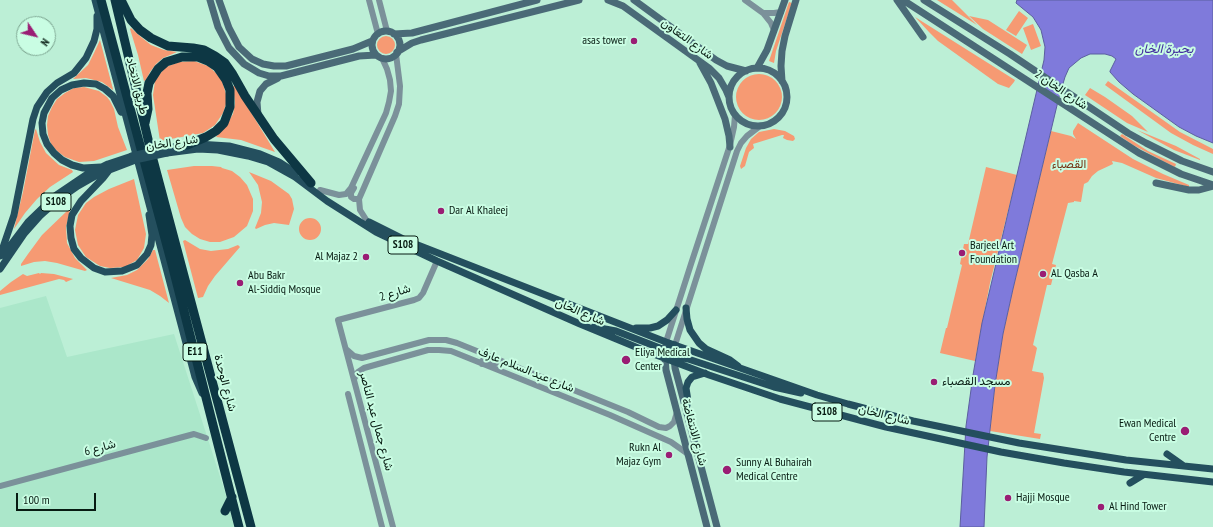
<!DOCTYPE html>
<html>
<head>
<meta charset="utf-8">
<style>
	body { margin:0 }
	#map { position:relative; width:1213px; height:527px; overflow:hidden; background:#bcefd6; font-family:"PT Sans Narrow",sans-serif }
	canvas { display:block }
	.north { position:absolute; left:16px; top:16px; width:40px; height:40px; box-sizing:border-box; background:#c9fde3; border:1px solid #7ba38f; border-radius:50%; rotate:125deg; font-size:11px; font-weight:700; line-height:16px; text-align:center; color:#071b12 }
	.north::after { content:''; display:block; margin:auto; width:14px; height:18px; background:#9a1d74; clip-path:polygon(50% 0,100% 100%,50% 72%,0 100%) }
	.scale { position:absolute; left:16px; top:493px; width:80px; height:18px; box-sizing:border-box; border:2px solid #071b12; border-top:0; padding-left:5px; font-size:12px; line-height:14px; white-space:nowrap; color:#071b12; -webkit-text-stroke:3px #c9fde3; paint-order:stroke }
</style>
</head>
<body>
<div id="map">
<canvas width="1213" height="527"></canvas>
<div class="north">N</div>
<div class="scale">100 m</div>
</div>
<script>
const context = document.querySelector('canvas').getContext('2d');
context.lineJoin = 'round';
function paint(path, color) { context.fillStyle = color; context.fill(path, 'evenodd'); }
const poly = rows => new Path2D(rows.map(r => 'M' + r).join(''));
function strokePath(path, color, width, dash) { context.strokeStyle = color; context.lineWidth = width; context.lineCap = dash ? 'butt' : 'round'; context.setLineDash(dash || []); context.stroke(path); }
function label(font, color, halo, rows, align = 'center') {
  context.font = font + ' "PT Sans Narrow",Vazirmatn,sans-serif'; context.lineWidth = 4; context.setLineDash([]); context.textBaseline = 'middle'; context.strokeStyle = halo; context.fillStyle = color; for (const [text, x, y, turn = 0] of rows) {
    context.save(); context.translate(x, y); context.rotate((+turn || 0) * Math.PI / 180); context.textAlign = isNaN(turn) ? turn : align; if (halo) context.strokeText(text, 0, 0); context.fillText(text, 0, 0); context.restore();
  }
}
paint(poly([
	[46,296,67,357,174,334,225,492,234,527,0,527,0,308]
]), '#abe7ca');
paint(poly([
	[937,0,952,0,977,25],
	[789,2,792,3,776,51,774,63,769,61],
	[1019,11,1028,18,1016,36,1006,30],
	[969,16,988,20,1027,45,1022,54,983,29],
	[915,17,1015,80,1014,82,1009,88,998,84,938,41,929,32],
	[1033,24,1041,46,1031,50,1023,28],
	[131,28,141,37,151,45,164,50,177,52,163,58,156,64,150,72,146,80,144,81,138,55,130,29],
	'377 45a9 9 0 1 1 18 0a9 9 0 1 1-18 0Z',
	[100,40,113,89,113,90,102,82,86,78,73,79,88,65,94,53],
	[194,61,208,66,216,73,222,81,226,94,226,104,223,113,215,125,203,133,160,141,153,95,155,81,157,77,166,67,179,62],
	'736 97a23 23 0 1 1 46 0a23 23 0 1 1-46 0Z',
	[1108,81,1180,132,1213,149,1213,154,1193,145,1171,133,1105,85],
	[233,86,235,86,275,152,241,140,216,137,227,124,233,114,235,103],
	[84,87,99,91,107,97,110,101,114,109,118,127,127,150,94,161,79,162,65,157,57,151,51,144,48,135,47,125,48,116,52,107,57,99,65,93,74,88],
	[1090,88,1105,97,1132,116,1148,132,1127,123,1085,95],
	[1078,123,1133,159,1163,174,1189,185,1189,187,1156,178,1122,163,1112,161,1113,164,1098,171,1092,176,1088,182,1084,184,1081,202,1074,201,1074,202,1068,203,1052,264,1056,265,1051,285,1047,285,1033,345,1035,346,1037,348,1032,371,1043,373,1044,378,1034,433,1041,434,1040,439,990,431,995,385,1003,334,1013,289,1051,131,1071,136,1076,139,1073,134,1073,131],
	[36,129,40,142,46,153,59,165,72,170,73,172,50,187,37,199,25,213,14,229,23,192,35,130],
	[774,129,785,131,794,136,795,139,793,141,787,140,783,138,784,135,782,135,753,144,754,148,749,152,745,166,741,169,740,166,746,148,751,139,759,132],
	[1137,130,1176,146,1200,159,1200,160,1174,150],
	[1122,134,1148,151,1176,164,1175,167,1161,160,1133,145,1120,136],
	[212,166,221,167,222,168,232,171,240,177,247,185,253,199,253,211,247,226,234,237,220,242,210,242,200,239,192,234,185,227,181,218,167,170,194,166],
	[986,167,1017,175,990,283,975,361,940,353,946,328,947,328,962,265,960,264,964,244,968,244],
	[249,172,271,181,289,194,292,199,294,209,289,225,274,223,265,225,256,229,255,228,261,213,262,202,258,185],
	[134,179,146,234,144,248,137,260,125,267,110,268,100,266,86,257,78,245,75,230,78,215,86,203,94,197,109,189],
	[68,210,70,211,66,227,67,243,75,258,87,270,85,271,57,263,45,261,34,262,21,266,21,264,28,254,42,235],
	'299 229a11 11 0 1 1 22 0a11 11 0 1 1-22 0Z',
	[185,240,200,249,211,251,228,249,238,245,240,247,215,276,208,286,203,297,198,298,183,241],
	[153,250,155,250,169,303,160,296,150,290,111,278,127,275,137,270,148,259],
	[39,273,40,274,41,273,54,274,73,279,66,282,64,280,59,279,0,295,0,291,11,282,23,274,27,276]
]), '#f69a73');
const water = poly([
	[1017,0,1213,0,1213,143,1196,136,1179,127,1133,94,1119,82,1110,72,1110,71,1116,59,1112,56,1105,54,1090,54,1081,58,1069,68,1065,77,1059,97,1013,289,1003,334,995,385,987,457,984,527,960,527,966,426,973,375,982,323,1044,60,1045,47,1041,30,1033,17,1016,3,1017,0]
]);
paint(water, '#7f7adb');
strokePath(water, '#5b5e9f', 1);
strokePath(poly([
	[369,0,378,34],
	[379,0,387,31],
	[745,0,763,13,771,23,774,30],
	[763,13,774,13,781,12],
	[354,188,351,193,351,197,354,199,359,199],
	[320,190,339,195,346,194,351,188,386,113,389,102,391,91,390,80,387,69,382,58],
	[367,221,360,210,359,199,395,116,399,104,400,86,396,54],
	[666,342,691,264,730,145,734,127,735,115],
	[675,345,737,151,741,143,747,136,760,126],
	[346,349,354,356,362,358,429,340,446,340,457,343,628,412,659,427,666,428,670,426,674,422,677,412],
	[482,364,482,361,484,359,496,363],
	[354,379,358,372,364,368,428,350,439,350,451,351,610,415,671,442,688,454],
	[348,394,382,527],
	[0,486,194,434,206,438],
	[393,527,338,320,414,300,419,298,423,293,437,261]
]), '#7b919a', 6);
strokePath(poly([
	[210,0,218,27,229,48,244,64,259,73,269,76,281,76,359,56,376,55],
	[219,0,229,28,239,47,252,59,263,64,274,66,286,66,353,49,372,41],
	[608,0,623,6,709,68,719,78,726,90,729,97],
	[634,0,716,60,727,66,746,71],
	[897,0,923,37],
	[903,0,1139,153,1181,174,1213,185],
	[924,0,1010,54,1128,133,1146,143,1182,161,1213,172],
	'372 45a14 14 0 1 1 28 0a14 14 0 1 1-28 0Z',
	[394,34,412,33,537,0],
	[397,52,412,43,421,40,579,0],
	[700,63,711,83,725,119,729,136,730,147],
	'729 97a29 29 0 1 1 58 0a29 29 0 1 1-58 0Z',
	[757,68,767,50,785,0],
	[782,81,781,66,782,51,785,36,796,0],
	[258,115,257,102,260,91,266,84,278,78],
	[1156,183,1189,190,1199,190,1213,186],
	[666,345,665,358,666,370,707,527],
	[675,345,674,357,675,368,717,527]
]), '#4a6a77', 7);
strokePath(poly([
	[95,0,195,377,202,393],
	[166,148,197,144,229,146,260,154,279,162,296,173],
	[167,153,198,149,218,150,248,156,268,162,295,177,327,201,376,232,437,261,580,324,643,350,709,375,780,399,886,427,1001,452,1064,463,1124,472,1213,482],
	[101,167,83,168,72,165,62,160,54,153,47,144,43,134,42,123,44,113,52,98,61,90,72,85,84,83,96,84,105,89,113,96,121,112],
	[110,169,103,178,81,201,72,215,70,226,71,238,74,249,81,258,94,268,105,272,122,271,137,265,147,254,151,245,152,235,149,215],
	[369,222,405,240,666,342,817,395,848,404,913,421,1019,443,1126,460,1213,469],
	[3,255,28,222,55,196,86,175,108,164,132,156],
	[0,256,14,215,33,119,37,107,47,92,57,83,74,73,86,58,94,41,97,29,97,16],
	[0,269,24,234,40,216,58,200,78,186,99,174,133,161],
	[686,308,687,319,690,330,699,343,706,349,730,360,738,366],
	[594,327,616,331,665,350,670,349,675,345],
	[636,328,650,328,658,326,667,320,676,310],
	[667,358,679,357,688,359,774,387,801,393],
	[686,409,688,401,686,388,688,382,692,377,705,373],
	[1167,454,1184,466],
	[1130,483,1143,475]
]), '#244f5e', 7);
strokePath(poly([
	[101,0,173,268,239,527],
	[115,0,152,156,251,527],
	[121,0,131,20,140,30,151,38,168,46,193,48,204,50,215,56,225,63,232,73,245,96,274,139,311,183],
	[145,123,148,109,147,93,149,83,158,69,166,62,182,57,198,57,208,61,217,67,226,80,230,90,230,107,224,123,216,131,206,137,187,145],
	[225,511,232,497]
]), '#0d3744', 9);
strokePath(poly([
	[132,156,166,148],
	[135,160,167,153]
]), '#244f5e', 7);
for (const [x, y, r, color] of [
	[634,41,4,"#9a1d74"],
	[441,211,4,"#9a1d74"],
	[962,253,4,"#9a1d74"],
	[366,257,4,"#9a1d74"],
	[1043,274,4,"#9a1d74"],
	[240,283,4,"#9a1d74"],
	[626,360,5,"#9a1d74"],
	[934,382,4,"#9a1d74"],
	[1185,431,5,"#9a1d74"],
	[669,455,4,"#9a1d74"],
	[727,470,5,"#9a1d74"],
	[1008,498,4,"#9a1d74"],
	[1101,507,4,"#9a1d74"]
]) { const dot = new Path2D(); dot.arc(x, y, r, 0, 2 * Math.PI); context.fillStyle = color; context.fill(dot); strokePath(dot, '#c9fde3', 1.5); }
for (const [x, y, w] of [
	[56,202,30],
	[403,245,30],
	[195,352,24],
	[827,412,30]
]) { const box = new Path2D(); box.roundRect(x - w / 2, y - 9, w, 18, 3); context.fillStyle = '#c9fde3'; context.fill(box); strokePath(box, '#071b12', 1); }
label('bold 11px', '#071b12', null, [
	["S108",56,202],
	["S108",403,245],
	["E11",195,352],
	["S108",827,412]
]);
label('12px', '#071b12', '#c9fde3', [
	["شارع التعاون",687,39,36],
	["طريق الاتحاد",137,86,76],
	["شارع الخان 2",1061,90,34],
	["شارع الخان",172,143,-8],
	["شارع 2",395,293,-17],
	["شارع الخان",580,312,23],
	["شارع عبد السلام عارف",526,370,22],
	["شارع الوحدة",225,383,75],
	["شارع الخان",884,415,14],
	["شارع جمال عبد الناصر",376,421,75],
	["شارع الانتفاضة",694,432,75],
	["شارع 6",100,448,-15]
]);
label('12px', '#071b12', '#c9fde3', [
	["asas tower",626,41,"right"],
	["Dar Al Khaleej",449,211],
	["Barjeel Art",970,246],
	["Foundation",970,260],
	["Al Majaz 2",358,257,"right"],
	["AL Qasba A",1051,274],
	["Abu Bakr",248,276],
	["Al-Siddiq Mosque",248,290],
	["Eliya Medical",635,353],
	["Center",635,367],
	["مسجد القصباء",942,382],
	["Ewan Medical",1176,424,"right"],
	["Centre",1176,438,"right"],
	["Rukn Al",661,448,"right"],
	["Majaz Gym",661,462,"right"],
	["Sunny Al Buhairah",736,463],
	["Medical Centre",736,477],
	["Hajji Mosque",1016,498],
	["Al Hind Tower",1109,507]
], 'left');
label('12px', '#753212', '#c9fde3', [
	["القصباء",1069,165]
]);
label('italic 13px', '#422d9e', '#c9fde3', [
	["بحيرة الخان",1164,49]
]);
</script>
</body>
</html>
